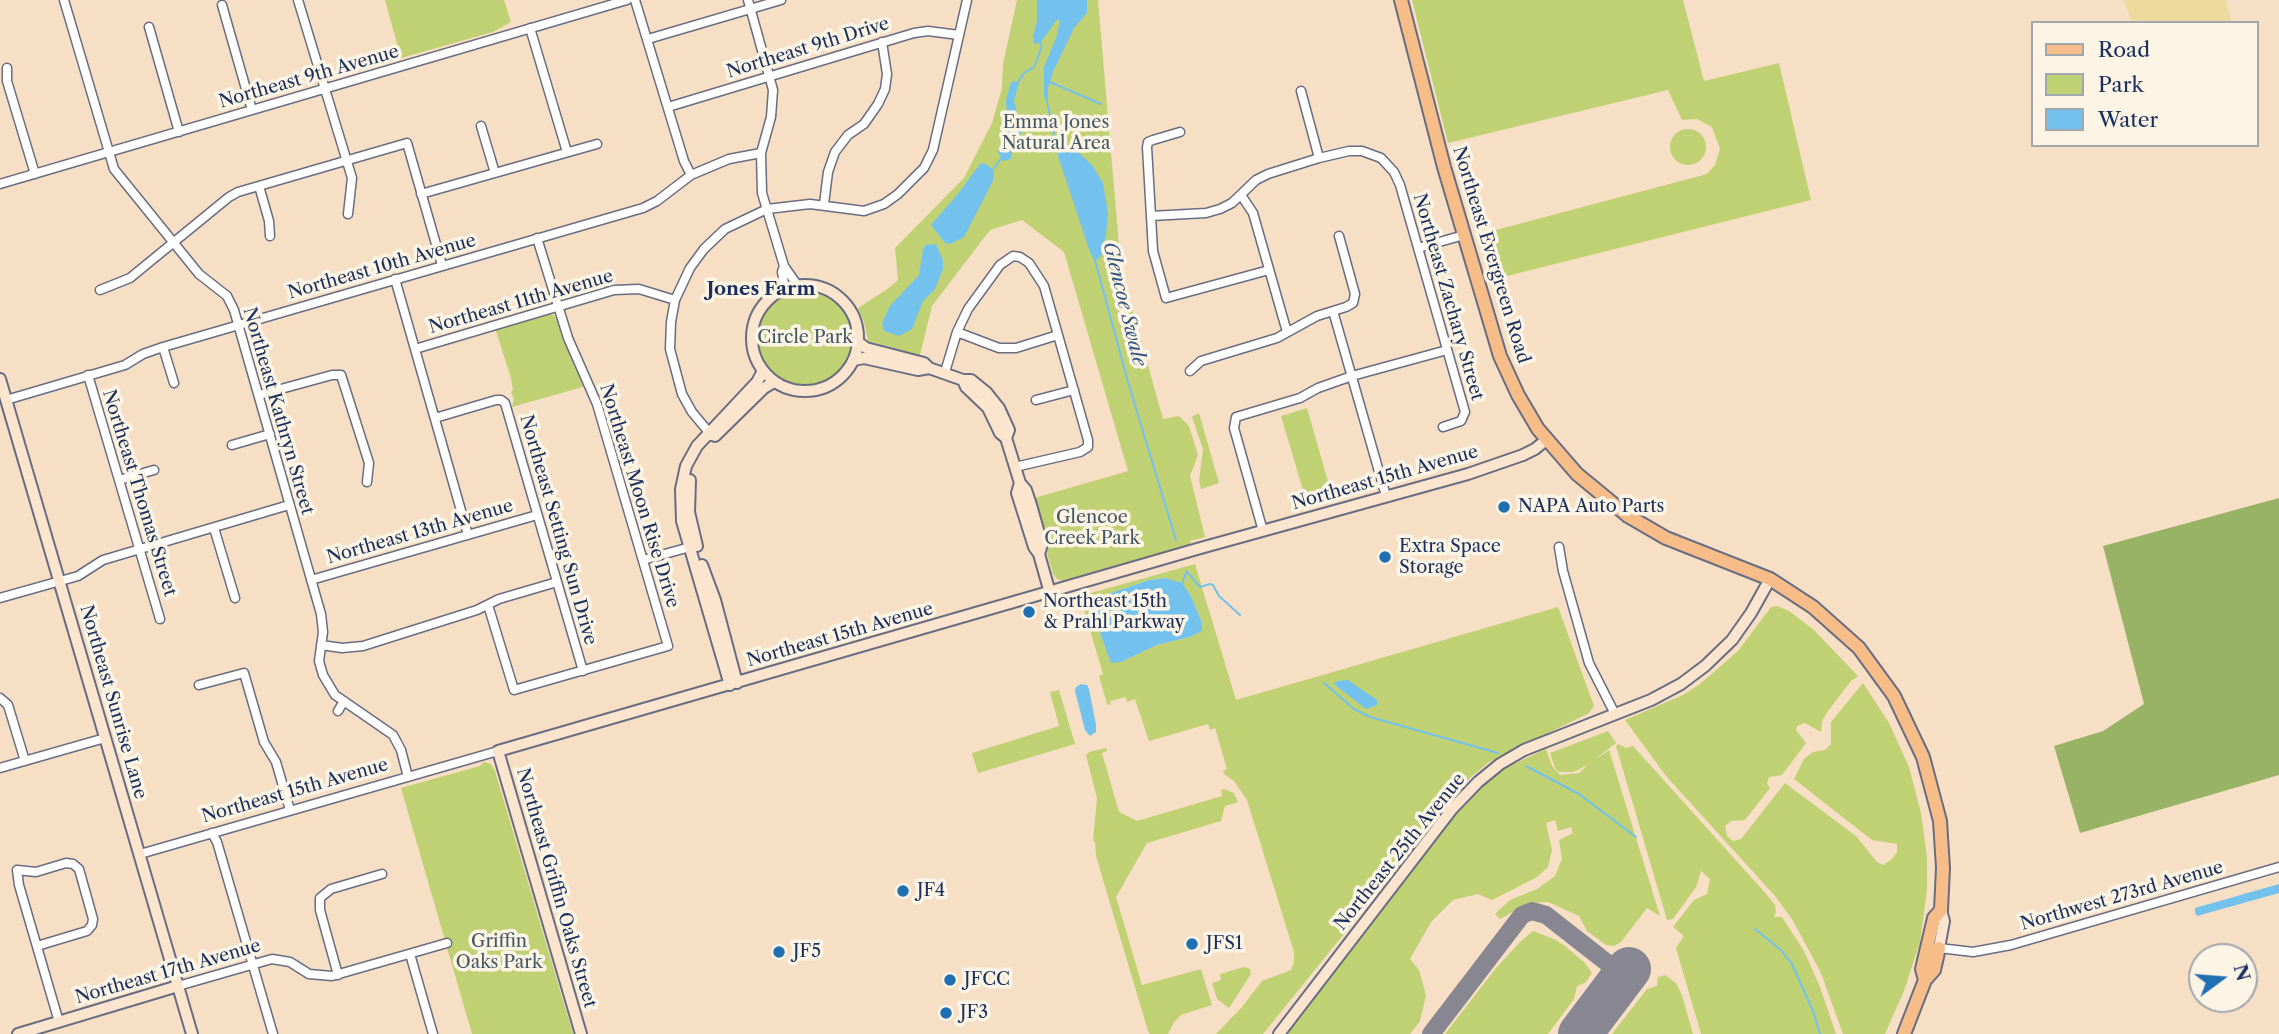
<!DOCTYPE html>
<html>
<head>
<meta charset="utf-8">
<style>
	body { margin:0 }
	#map { position:relative; width:2279px; height:1034px; overflow:hidden; background:#f6dfc4; font-family:"Libre Caslon Text",serif }
	canvas { display:block }
	.legend { position:absolute; left:2031px; top:21px; width:228px; height:126px; box-sizing:border-box; background:#fcf5e5; border:2px solid #a2a6af; margin:0; padding:9px 12px; list-style:none; font-size:21px; color:#1b2f5e }
	.legend li { display:flex; align-items:center; gap:14px; height:35px }
	.legend b { width:35px; border:2px solid #a2a6af }
	.north { position:absolute; left:2188px; top:943px; width:70px; height:70px; box-sizing:border-box; background:#fcf5e5; border:2px solid #a2a6af; border-radius:50%; rotate:74deg; font-size:19px; font-weight:700; line-height:28px; text-align:center; color:#1b2f5e }
	.north::after { content:''; display:block; margin:auto; width:24px; height:32px; background:#1f6fb2; clip-path:polygon(50% 0,100% 100%,50% 72%,0 100%) }
</style>
</head>
<body>
<div id="map">
<canvas width="2279" height="1034"></canvas>
<ul class="legend">
<li><b style="height:9px;background:#f7bd88"></b>Road</li>
<li><b style="height:19px;background:#c0d174"></b>Park</li>
<li><b style="height:19px;background:#72c2ed"></b>Water</li>
</ul>
<div class="north">N</div>
</div>
<script>
const context = document.querySelector('canvas').getContext('2d');
context.lineJoin = 'round';
function paint(path, color) { context.fillStyle = color; context.fill(path, 'evenodd'); }
const poly = rows => new Path2D(rows.map(r => 'M' + r).join(''));
function strokePath(path, color, width, dash) { context.strokeStyle = color; context.lineWidth = width; context.lineCap = dash ? 'butt' : 'round'; context.setLineDash(dash || []); context.stroke(path); }
function label(font, color, halo, rows, align = 'center') {
  context.font = font + ' "Libre Caslon Text",serif'; context.lineWidth = 7; context.setLineDash([]); context.textBaseline = 'middle'; context.strokeStyle = halo; context.fillStyle = color; for (const [text, x, y, turn = 0] of rows) {
    context.save(); context.translate(x, y); context.rotate((+turn || 0) * Math.PI / 180); context.textAlign = isNaN(turn) ? turn : align; if (halo) context.strokeText(text, 0, 0); context.fillText(text, 0, 0); context.restore();
  }
}
paint(poly([
	[385,0,504,0,511,22,493,32,401,58],
	[1017,0,1098,0,1121,269,1163,419,1179,416,1189,426,1198,455,1190,476,1205,537,1190,541,1191,546,1066,582,1057,579,1053,574,1031,499,1128,471,1064,252,1022,220,990,230,932,306,920,355,868,341,864,322,858,308,889,288,898,280,895,248,964,178,992,123,1002,88,1003,64],
	[1412,0,1683,0,1704,81,1779,63,1811,200,1491,280,1477,235,1707,174,1715,165,1720,149,1712,127,1697,119,1682,120,1668,90,1448,143],
	'1670 147a18 18 0 1 1 36 0a18 18 0 1 1-36 0Z',
	'755 338a50 50 0 1 1 100 0a50 50 0 1 1-100 0Z',
	[548,314,554,315,557,320,586,386,512,407,514,399,511,392,513,390,511,378,495,328],
	[1307,408,1333,499,1308,507,1281,416],
	[1199,413,1219,483,1201,489,1199,481,1203,449,1192,417],
	[1195,564,1236,700,1558,607,1594,706,1589,713,1489,762,1470,778,1263,1034,1216,1034,1242,1007,1262,981,1291,970,1294,962,1294,952,1247,800,1234,781,1225,775,1223,771,1227,769,1215,728,1210,730,1208,724,1149,741,1135,699,1127,702,1126,697,1110,701,1111,705,1107,704,1099,676,1103,674,1080,596],
	[1165,578,1182,584,1191,596,1202,623,1202,631,1190,637,1157,645,1121,662,1111,662,1101,636,1095,607,1102,596,1149,580],
	[1777,606,1789,611,1814,630,1858,676,1851,681,1828,711,1822,721,1821,732,1805,723,1797,726,1796,730,1806,743,1782,775,1769,777,1767,783,1770,788,1745,820,1731,821,1725,826,1727,836,1733,841,1741,839,1785,783,1856,836,1877,862,1883,865,1892,859,1897,852,1897,844,1872,840,1794,779,1804,759,1813,752,1825,750,1831,744,1831,722,1863,683,1889,723,1909,767,1921,813,1927,857,1927,890,1920,942,1904,991,1885,1034,1843,1034,1821,973,1792,919,1775,896,1666,776,1625,720,1683,695,1700,684,1738,651,1771,607],
	[1059,690,1075,744,978,773,972,753,1059,726,1050,692],
	[1608,731,1616,743,1593,761,1609,750,1660,916,1647,908,1621,942,1614,946,1606,945,1587,931,1579,916,1548,902,1529,903,1500,919,1495,914,1510,900,1537,889,1555,876,1562,859,1559,840,1573,833,1571,827,1558,831,1555,820,1546,823,1552,850,1548,867,1537,877,1492,900,1478,894,1453,900,1431,922,1410,959,1419,970,1426,995,1420,1021,1410,1034,1287,1034,1455,814,1479,786,1509,766,1546,749,1552,766,1560,775,1579,773,1588,765,1573,772,1559,772,1555,768,1550,753],
	[1618,744,1626,748,1633,746,1768,896,1775,905,1776,912,1774,917,1782,917,1804,951,1820,987,1836,1034,1701,1034,1676,948,1684,936,1673,927,1694,900,1707,894,1710,879,1701,871,1696,887,1673,919,1667,920,1616,746],
	[1106,748,1107,751,1102,753,1119,812,1137,821,1222,796,1221,790,1224,789,1234,793,1238,802,1225,806,1221,821,1147,843,1116,897,1142,985,1201,969,1212,1005,1181,1015,1174,1022,1168,1034,1150,1034,1148,1031,1096,856,1095,842,1093,841,1097,798,1086,755,1089,752],
	[484,762,491,764,495,771,573,1034,472,1034,401,788,480,766],
	[1533,931,1556,940,1565,946,1585,963,1592,973,1585,983,1577,986,1574,999,1548,1034,1445,1034,1496,968,1520,942],
	[1244,967,1250,969,1251,974,1229,1008,1217,999,1212,983,1221,980,1220,974],
	[1665,975,1676,983,1682,995,1693,1034,1612,1034,1647,989,1657,986,1658,977]
]), '#c0d174');
paint(poly([
	[2279,498,2279,775,2080,833,2054,746,2103,731,2144,704,2103,546]
]), '#98b366');
paint(poly([
	[2124,0,2226,0,2232,23,2132,23]
]), '#eeda9e');
paint(poly([
	[1037,0,1087,0,1087,13,1074,28,1053,72,1048,88,1048,108,1044,96,1044,67,1056,38,1060,22,1058,19,1056,21,1041,42,1034,44,1033,37,1037,21],
	[1013,81,1019,83,1014,101,1022,131,1018,141,1012,147,1011,159,1003,161,998,152,1008,127,1006,101,1010,85],
	[1062,149,1071,149,1078,152,1092,165,1103,183,1108,213,1106,235,1101,256,1097,260,1094,260,1090,252,1058,156,1058,151],
	[984,163,994,170,993,181,964,237,950,244,945,243,931,225,957,195,980,164],
	[936,244,943,260,943,269,935,289,923,301,912,329,899,336,884,331,882,323,890,306,919,275,923,249,926,245],
	[1165,578,1182,583,1191,596,1202,623,1202,631,1190,637,1157,645,1121,662,1111,663,1101,636,1095,607,1097,600,1102,596,1149,580],
	[1348,680,1377,700,1377,705,1366,709,1335,685,1334,683,1338,681],
	[1081,684,1087,685,1089,689,1096,725,1096,732,1090,736,1085,730,1075,691,1076,687],
	[2279,884,2279,893,2197,916,2195,912,2195,908]
]), '#72c2ed');
strokePath(poly([
	[1018,82,1024,73,1034,67,1042,46,1040,42],
	[1050,82,1101,104],
	[1048,106,1058,152],
	[994,168,1003,156],
	[1095,260,1128,382,1176,540],
	[1186,571,1200,587,1210,584,1213,585,1219,596,1240,615],
	[1182,584,1186,573],
	[1324,683,1354,709,1370,717,1498,753],
	[1526,766,1579,794,1636,837],
	[1755,929,1781,950,1792,964,1813,1011,1820,1034]
]), '#72c2ed', 2);
strokePath(poly([
	[1431,1034,1522,915,1532,911,1546,915,1624,976]
]), '#888791', 18);
strokePath(poly([
	[1580,1034,1629,969]
]), '#888791', 44);
const street = poly([
	[64,0,114,169,199,274,227,296,234,310,321,614,323,632,319,661,323,675,335,695,393,735,401,750,408,777],
	[298,0,352,178,348,214],
	[635,0,684,161,691,175],
	[748,0,773,90,771,117,761,153,762,193,784,266,798,286],
	[222,5,252,110],
	[149,27,179,132],
	[530,28,567,152],
	[648,39,781,0],
	[7,68,7,81,35,174],
	[1301,91,1319,158],
	[668,107,914,33,928,31,959,35],
	[481,126,495,173],
	[1180,132,1153,140,1148,142,1147,147,1153,251,1166,298,1269,270],
	[0,184,627,0],
	[259,186,269,221,270,236],
	[421,194,597,144],
	[1241,195,1253,213,1287,332],
	[824,204,828,172,835,152,848,135,864,124,878,104,885,89,887,74,882,42],
	[1151,216,1206,213,1220,209,1232,203,1256,180,1268,174,1319,158,1349,151,1362,151,1381,158,1394,172,1400,185,1465,412,1461,421,1443,427],
	[1418,248,1464,235],
	[395,279,468,535],
	[100,290,130,278,229,197,238,192,407,143,442,265],
	[782,290,784,283,782,272,784,266],
	[1333,311,1386,496],
	[957,332,999,348,1016,348,1058,335],
	[163,347,174,383],
	[415,349,614,290,639,289,675,300],
	[1190,371,1201,361,1277,338,1317,316,1346,307,1353,303,1355,294,1339,236],
	[945,372,957,332,968,309,1000,265,1013,256,1020,257,1029,263,1044,286,1088,440,1088,447,1080,452,1015,467],
	[88,375,160,619],
	[259,395,332,375,341,375,369,463,367,482],
	[6,400,125,365,143,354,163,347,643,208,657,201,691,175,729,159,761,153],
	[1036,400,1074,390],
	[435,418,496,400,501,400,505,403,583,671],
	[712,436,692,412,682,394,670,349,671,322,675,300,690,268,704,249,725,229,767,209,810,204,864,211,884,204,898,194,924,168,933,150,967,0],
	[232,445,270,434],
	[119,480,154,470],
	[214,528,235,598],
	[1263,531,1234,428,1236,417,1300,398,1318,388,1352,376,1447,350],
	[1559,547,1563,571,1589,663,1615,714],
	[643,560,690,547],
	[311,580,537,515],
	[0,598,78,576,103,560,289,505],
	[488,605,514,690,668,646,597,404,568,338,537,238],
	[321,645,342,648,363,646,477,610,499,599,557,582],
	[199,685,244,673,264,742,276,762,290,810],
	[0,698,8,705,25,761],
	[338,711,344,701],
	[0,768,105,738],
	[212,833,217,842,273,1034],
	[140,854,498,751],
	[37,946,87,931,92,925,93,919,79,869,73,864,66,863,36,872,17,870,19,885,59,1022],
	[1939,948,1973,952,2011,945,2279,867],
	[410,954,433,1034],
	[338,975,320,910,320,898,331,889,382,874],
	[178,986,272,959,290,962,309,974,332,976,447,943]
]);
const secondary = poly([
	'752 338a53 53 0 1 1 106 0a53 53 0 1 1-106 0Z',
	[858,342,866,348,924,363,929,368],
	[854,360,864,358,918,370,929,368,963,380,971,380,987,393,999,408,1009,430,1006,438],
	[0,379,192,1034],
	[963,380,966,387,988,408,1000,433,1006,438,1020,483,1026,490,1031,505,1042,544,1039,554],
	[715,436,764,388,774,382],
	[690,480,689,512,697,546],
	[1020,483,1017,493,1034,547,1039,554,1050,593],
	[702,565,715,600,737,683],
	[730,685,682,521,681,489,686,466,697,446,757,382,763,371],
	[1939,948,1944,921,1941,910],
	[18,1034,178,986],
	[581,1034,498,751,1197,549,1468,474,1523,455,1535,449,1546,440],
	[1279,1034,1452,809,1478,782,1500,764,1524,750,1651,700,1681,684,1705,666,1732,640,1751,613,1770,579]
]);
const primary = poly([
	[1401,0,1444,167,1500,356,1518,395,1538,429,1577,474,1628,516,1666,538,1770,579,1813,607,1859,648,1894,696,1923,757,1940,821,1943,868,1941,910,1934,918,1922,969,1925,980],
	[1904,1034,1925,980,1934,970,1939,948]
]);
strokePath(street, '#686d82', 11);
strokePath(secondary, '#686d82', 14);
strokePath(primary, '#686d82', 16);
strokePath(street, '#fff', 8);
strokePath(secondary, '#fce5cf', 10);
strokePath(primary, '#f7bd88', 12);
for (const [x, y, r, color] of [
	[1504,507,7,"#1f6fb2"],
	[1385,557,7,"#1f6fb2"],
	[1029,612,7,"#1f6fb2"],
	[903,891,7,"#1f6fb2"],
	[1192,944,7,"#1f6fb2"],
	[779,952,7,"#1f6fb2"],
	[950,980,7,"#1f6fb2"],
	[946,1013,7,"#1f6fb2"]
]) { const dot = new Path2D(); dot.arc(x, y, r, 0, 2 * Math.PI); context.fillStyle = color; context.fill(dot); strokePath(dot, '#fcf5e5', 2.5); }
label('18px', '#1b2f5e', '#fcf5e5', [
	["Northeast 9th Drive",808,48,-17],
	["Northeast 9th Avenue",309,77,-16],
	["Northeast Evergreen Road",1491,255,73],
	["Northeast 10th Avenue",382,267,-16],
	["Northeast Zachary Street",1448,297,74],
	["Northeast 11th Avenue",521,302,-16],
	["Northeast Kathryn Street",278,411,74],
	["Northeast 15th Avenue",1385,478,-16],
	["Northeast Thomas Street",139,493,73],
	["Northeast Moon Rise Drive",639,496,73],
	["Northeast Setting Sun Drive",558,530,74],
	["Northeast 13th Avenue",420,532,-16],
	["Northeast 15th Avenue",840,635,-16],
	["Northeast Sunrise Lane",113,702,74],
	["Northeast 15th Avenue",295,791,-16],
	["Northeast 25th Avenue",1400,852,-51],
	["Northeast Griffin Oaks Street",556,888,74],
	["Northwest 273rd Avenue",2122,896,-16],
	["Northeast 17th Avenue",168,972,-16]
]);
label('18px', '#445864', '#fcf5e5', [
	["Emma Jones",1056,123],
	["Natural Area",1056,144],
	["Circle Park",805,338],
	["Glencoe",1092,518],
	["Creek Park",1092,539],
	["Griffin",499,942],
	["Oaks Park",499,963]
]);
label('18px', '#1b2f5e', '#fcf5e5', [
	["NAPA Auto Parts",1518,507],
	["Extra Space",1399,547],
	["Storage",1399,568],
	["Northeast 15th",1043,602],
	["& Prahl Parkway",1043,623],
	["JF4",917,891],
	["JFS1",1206,944],
	["JF5",793,952],
	["JFCC",964,980],
	["JF3",960,1013]
], 'left');
label('bold 19px', '#1b2f5e', '#fcf5e5', [
	["Jones Farm",761,290]
]);
label('italic 19px', '#315482', '#fcf5e5', [
	["Glencoe Swale",1124,304,76]
]);
</script>
</body>
</html>
